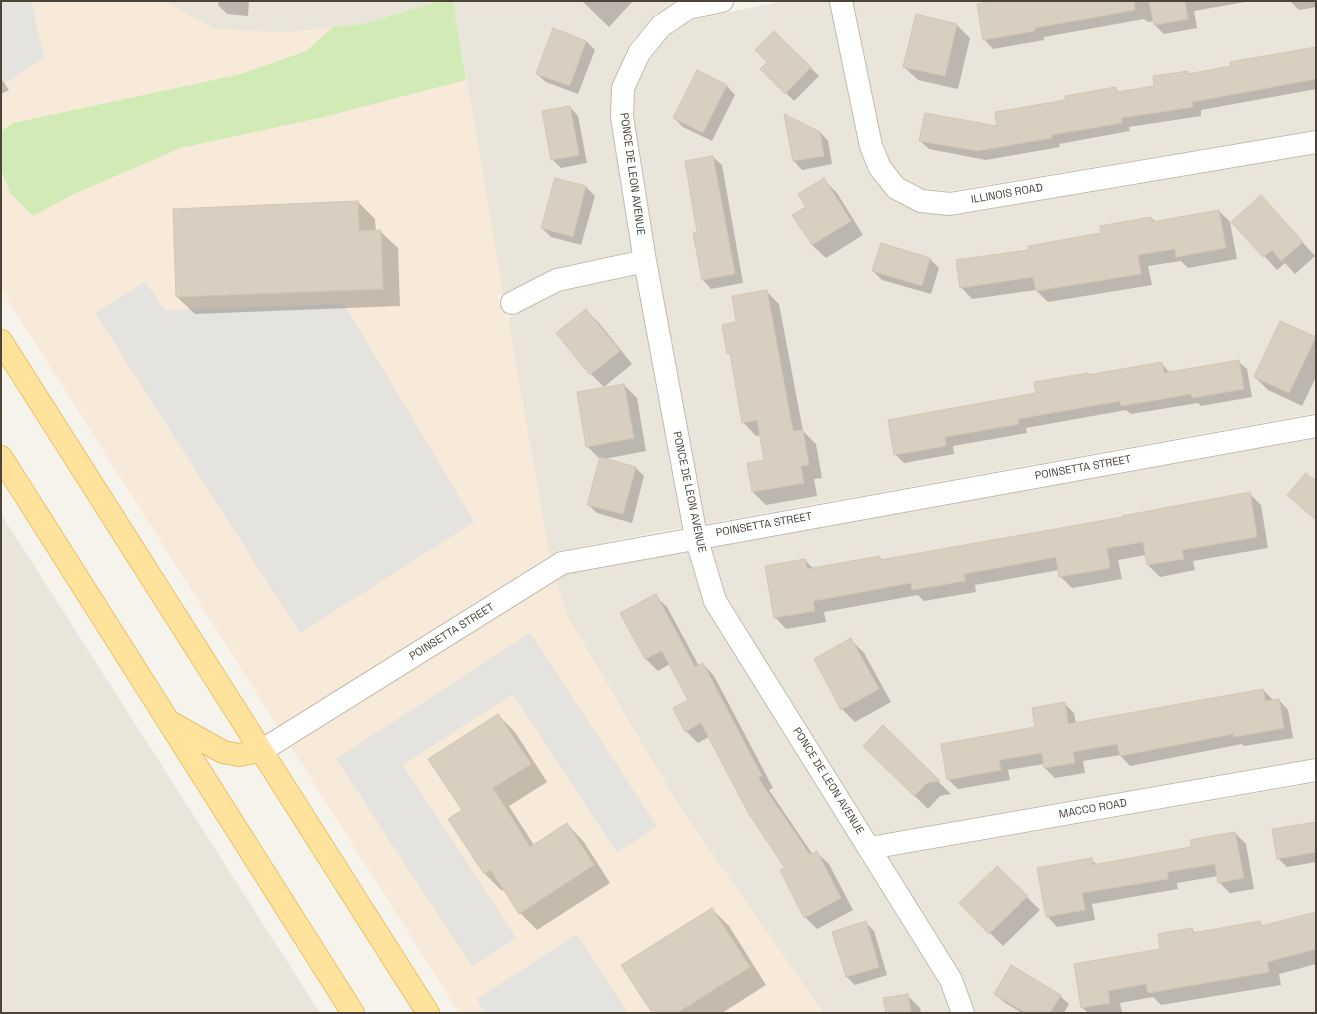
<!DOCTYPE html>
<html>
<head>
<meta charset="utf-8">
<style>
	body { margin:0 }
	#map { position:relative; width:1317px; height:1014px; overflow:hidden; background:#f6f3ec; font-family:"Space Grotesk",sans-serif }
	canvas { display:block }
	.frame { position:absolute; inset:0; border:2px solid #4b4439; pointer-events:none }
</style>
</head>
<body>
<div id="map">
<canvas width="1317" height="1014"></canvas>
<div class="frame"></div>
</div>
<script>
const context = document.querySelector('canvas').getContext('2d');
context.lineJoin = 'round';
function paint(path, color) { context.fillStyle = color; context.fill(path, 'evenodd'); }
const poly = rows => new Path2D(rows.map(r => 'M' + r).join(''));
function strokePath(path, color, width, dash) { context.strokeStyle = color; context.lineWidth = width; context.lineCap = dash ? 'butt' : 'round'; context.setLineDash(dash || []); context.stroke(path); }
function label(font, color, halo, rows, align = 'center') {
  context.font = font + ' "Space Grotesk",sans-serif'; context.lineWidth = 3; context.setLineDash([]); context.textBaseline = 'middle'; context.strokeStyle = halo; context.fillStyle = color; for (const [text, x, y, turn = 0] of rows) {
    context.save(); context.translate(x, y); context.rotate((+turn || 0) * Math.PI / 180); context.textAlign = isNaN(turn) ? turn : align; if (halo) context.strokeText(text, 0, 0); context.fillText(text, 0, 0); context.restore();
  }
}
paint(poly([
	[163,1,440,1,363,24,285,33,215,29],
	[453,1,677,1,655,15,637,38,635,37,624,54,626,56,612,86,611,119,633,251,555,268,503,294],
	[783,1,830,1,861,149,870,172,892,199,917,212,952,216,1316,154,1316,413,705,524,656,259,633,117,634,91,649,61,668,35,692,20],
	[852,1,1316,1,1316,130,949,191,924,189,902,178,889,161,882,143],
	[637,275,684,527,559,551,549,556,508,318,561,292],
	[1316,438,1316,757,1314,758,874,835,725,596,711,547],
	[1,514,249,902,320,1013,1,1013],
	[689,551,860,852,861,862,865,861,941,985,951,1013,823,1013,679,806,568,618,556,580,566,574],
	[1316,783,1316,1013,974,1013,960,973,888,857]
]), '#eae5da');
paint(poly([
	[1,1,163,1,215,29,285,33,333,27,306,51,241,74,14,123,1,131],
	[466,80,503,294,497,297,508,318,549,556,278,727,1,289,1,169,10,193,33,216,74,194,181,148,324,117],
	[556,580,568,618,679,806,823,1013,459,1013,291,747]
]), '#f7ead8');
paint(poly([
	[440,1,453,1,466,80,324,117,181,148,74,194,33,216,10,193,1,169,1,131,13,123,241,74,306,51,333,27,363,24]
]), '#d2eab5');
paint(poly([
	[1,1,31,1,44,58,5,83,1,77],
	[145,282,165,310,344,304,474,522,300,633,95,313],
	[530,633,657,826,617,853,513,694,403,765,516,938,472,966,336,759],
	[577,934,628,1013,485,1013,477,999]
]), '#e5e3e0');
paint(poly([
	[219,1,249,1,248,16,227,14,218,5],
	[582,1,633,1,609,27],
	[1000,1,1251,1,1194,11,1197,28,1164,34,1155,25,1154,21,1148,22,1144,19,1044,37,1044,40,993,49,984,39],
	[1290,1,1316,1,1316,7,1299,10],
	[957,25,970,38,958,89,918,80,904,67],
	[554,30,586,41,595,50,578,94,546,82,537,74],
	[774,32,819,76,794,101,762,69,768,62],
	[1316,48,1316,89,1201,110,1201,116,1129,127,1130,131,1059,144,1060,147,986,160,929,149,920,141,999,127,1067,101,1115,88,1120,93,1156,87,1187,72,1190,75,1232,67],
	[698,72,727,86,735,95,712,141,683,127,674,118],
	[1,78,9,90,1,94],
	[570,107,578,116,587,163,561,168,552,159],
	[786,116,820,132,828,141,832,164,802,170,794,161],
	[713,157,722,165,743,283,711,289,703,280],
	[556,179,586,187,595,196,581,245,551,237,542,228],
	[824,180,837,193,863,235,826,258,812,245,807,207],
	[1261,197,1315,256,1295,274,1285,263,1277,270,1233,222],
	[358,202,375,219,376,231,380,231,398,248,400,306,195,314,177,297],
	[1219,211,1230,222,1237,259,1188,268,1181,261,1148,266,1152,285,1048,302,1036,290,972,299,961,287,1030,251,1102,234,1151,218,1156,222],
	[882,244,930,259,939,268,931,294,882,280,873,271],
	[766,291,779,304,803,431,816,444,822,478,814,479,817,496,766,505,753,492,766,461,761,435,756,436,743,422,732,356,728,353,737,323],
	[586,310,599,323,632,364,604,387,591,374],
	[1315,338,1316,377,1302,406,1268,390,1255,377],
	[1238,361,1247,369,1252,397,1201,406,1198,403,1131,414,1126,410,1026,428,1027,433,953,446,954,454,904,463,895,454,1088,374,1090,376,1161,363,1170,373],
	[624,385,637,398,646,451,604,459,636,468,644,476,632,523,597,513,588,504,600,459,587,446],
	[1249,493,1261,505,1268,548,1193,561,1195,570,1160,577,1148,565,1146,555,1118,560,1122,579,1072,588,1060,576,1059,570,975,585,976,592,924,601,918,595,824,612,826,622,786,629,775,617,805,560,814,569,879,557,883,561,1124,518],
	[655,596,667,607,699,666,703,664,714,676,773,788,769,790,813,855,817,853,829,864,853,910,817,929,805,917,786,869,709,737,698,743,686,731,689,701,670,664,658,671,646,659,622,614],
	[851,640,864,653,891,702,855,722,842,709],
	[1263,690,1273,700,1279,700,1288,710,1293,738,1244,746,1242,744,1130,766,1120,755,1083,761,1085,773,1055,778,1045,768,1044,764,1008,770,1010,780,958,789,948,779,1037,728,1064,703,1074,713,1076,724],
	[498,715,515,732,547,782,509,806,534,845,567,824,584,842,610,883,537,930,520,913,505,889,502,891,485,874,450,819,463,810],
	[883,727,951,794,940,796,928,809,864,746],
	[1316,823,1316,862,1287,867,1278,858],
	[1235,833,1246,844,1254,889,1230,893,1219,882,1218,876,1177,883,1178,889,1092,904,1095,920,1057,927,1047,916,1091,859,1097,865,1192,848],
	[997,867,1040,910,1003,946,960,903],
	[712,909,729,926,766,985,722,1013,653,1013],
	[1316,913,1316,964,1279,974,1281,985,1161,1005,1153,997,1120,1003,1122,1013,1088,1013,1082,1007,1192,929,1196,934,1259,922,1264,927],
	[865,922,874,931,887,975,855,985,846,976],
	[995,994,1060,996,1069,1004,1064,1013,1022,1013,1004,1002],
	[907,995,920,1008,921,1013,883,1013,886,1012]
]), '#0003');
const building = poly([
	[994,1,1134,1,1135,10,1035,28,1035,31,983,40,977,4,994,1],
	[1149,1,1185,1,1188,19,1154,25,1149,1],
	[916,14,957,24,945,76,903,67,916,14],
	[553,28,586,41,570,86,536,74,553,28],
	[774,31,811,67,785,94,760,69,767,62,755,50,774,31],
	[1316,47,1316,79,1192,102,1193,107,1121,118,1122,123,1051,135,1052,138,977,151,919,141,925,113,997,126,995,112,1066,100,1065,96,1116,87,1117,92,1154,86,1153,76,1188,71,1188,74,1231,66,1230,62,1316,47],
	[697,70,727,85,703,133,673,118,697,70],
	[570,106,579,155,551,160,542,111,570,106],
	[784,114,820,132,824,156,793,161,784,114],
	[713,156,735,274,702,280,693,233,697,232,685,161,713,156],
	[555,178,586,186,573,237,541,228,555,178],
	[824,178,851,221,812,245,792,215,806,207,798,194,824,178],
	[1261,195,1303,242,1281,261,1272,250,1263,257,1231,222,1261,195],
	[358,201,359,231,381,230,383,289,176,297,173,209,358,201],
	[1219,210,1226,248,1176,257,1175,249,1138,255,1141,274,1036,291,1033,277,960,288,956,260,1028,250,1028,246,1101,233,1100,226,1151,217,1152,222,1219,210],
	[881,243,930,258,922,286,872,271,881,243],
	[767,290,793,431,803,430,809,465,801,466,804,483,752,492,747,463,764,460,757,420,742,423,730,353,727,354,722,325,736,322,732,296,767,290],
	[586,309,620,351,590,375,556,333,586,309],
	[1280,321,1316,337,1289,393,1254,377,1280,321],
	[1239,360,1244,389,1192,398,1191,394,1121,406,1120,401,1018,419,1019,424,945,437,946,446,894,455,888,420,1036,393,1034,382,1088,373,1088,375,1162,362,1164,373,1239,360],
	[624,384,634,438,586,447,577,392,624,384],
	[600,457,636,467,623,514,587,505,600,457],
	[1306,473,1316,481,1316,520,1287,495,1306,473],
	[1250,492,1257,537,1182,550,1184,559,1147,565,1143,542,1107,548,1110,568,1059,577,1056,557,964,574,965,581,912,590,911,583,813,601,815,611,774,618,765,566,805,559,807,569,880,556,880,560,1123,517,1122,516,1250,492],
	[656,594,695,667,703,663,762,776,758,778,810,855,817,851,841,898,804,918,780,870,785,868,749,814,701,723,685,732,673,708,688,700,662,651,645,659,620,613,656,594],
	[851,638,879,689,841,710,814,659,851,638],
	[1263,689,1265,701,1279,699,1284,728,1234,737,1233,734,1120,756,1117,744,1073,752,1075,763,1044,768,1042,753,999,760,1001,770,947,780,941,744,1035,727,1032,708,1065,702,1068,724,1263,689],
	[498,714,531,764,493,788,530,847,567,823,594,865,519,914,491,870,484,874,448,819,462,810,428,759,498,714],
	[883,725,940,781,927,783,914,796,863,746,883,725],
	[1316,822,1316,852,1277,859,1272,829,1316,822],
	[1235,832,1244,878,1218,883,1215,864,1167,872,1168,879,1082,893,1085,910,1046,917,1037,868,1092,858,1093,865,1191,847,1190,840,1235,832],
	[997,866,1028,896,989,934,959,903,997,866],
	[712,908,750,967,677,1013,652,1013,621,965,712,908],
	[1316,912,1316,949,1267,962,1269,972,1148,993,1146,984,1108,991,1110,1003,1081,1008,1074,964,1160,949,1158,934,1192,928,1193,933,1260,921,1261,926,1316,912],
	[866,921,879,967,846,977,832,932,866,921],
	[1011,965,1061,995,1050,1013,1026,1013,994,994,1011,965],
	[908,994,911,1013,886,1013,883,998,908,994]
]);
paint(building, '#d8cfc1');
strokePath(building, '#d3c7b4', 1);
const minor = poly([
	[722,1,688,8,661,26,639,53,623,88,622,117,645,261,696,537,715,601,951,980,963,1013],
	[841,1,871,146,880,168,896,188,921,201,950,204,1316,142],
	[512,303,557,280,645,261],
	[261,751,562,563,1316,426],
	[870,848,1316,770]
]);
const primary = poly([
	[1,341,428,1013],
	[1,457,353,1013],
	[170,722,223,752,239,755,261,751]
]);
strokePath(minor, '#c2bbae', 24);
strokePath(primary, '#e6c16a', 24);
strokePath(minor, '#fff', 22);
strokePath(primary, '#ffe39c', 22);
label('11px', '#4b4439', '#fff', [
	["PONCE DE LEON AVENUE",632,174,82],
	["ILLINOIS ROAD",1007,194,-10],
	["POINSETTA STREET",1083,468,-10],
	["PONCE DE LEON AVENUE",689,492,78],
	["POINSETTA STREET",764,525,-10],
	["POINSETTA STREET",452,632,-32],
	["PONCE DE LEON AVENUE",828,781,58],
	["MACCO ROAD",1093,809,-10]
]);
</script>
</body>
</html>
